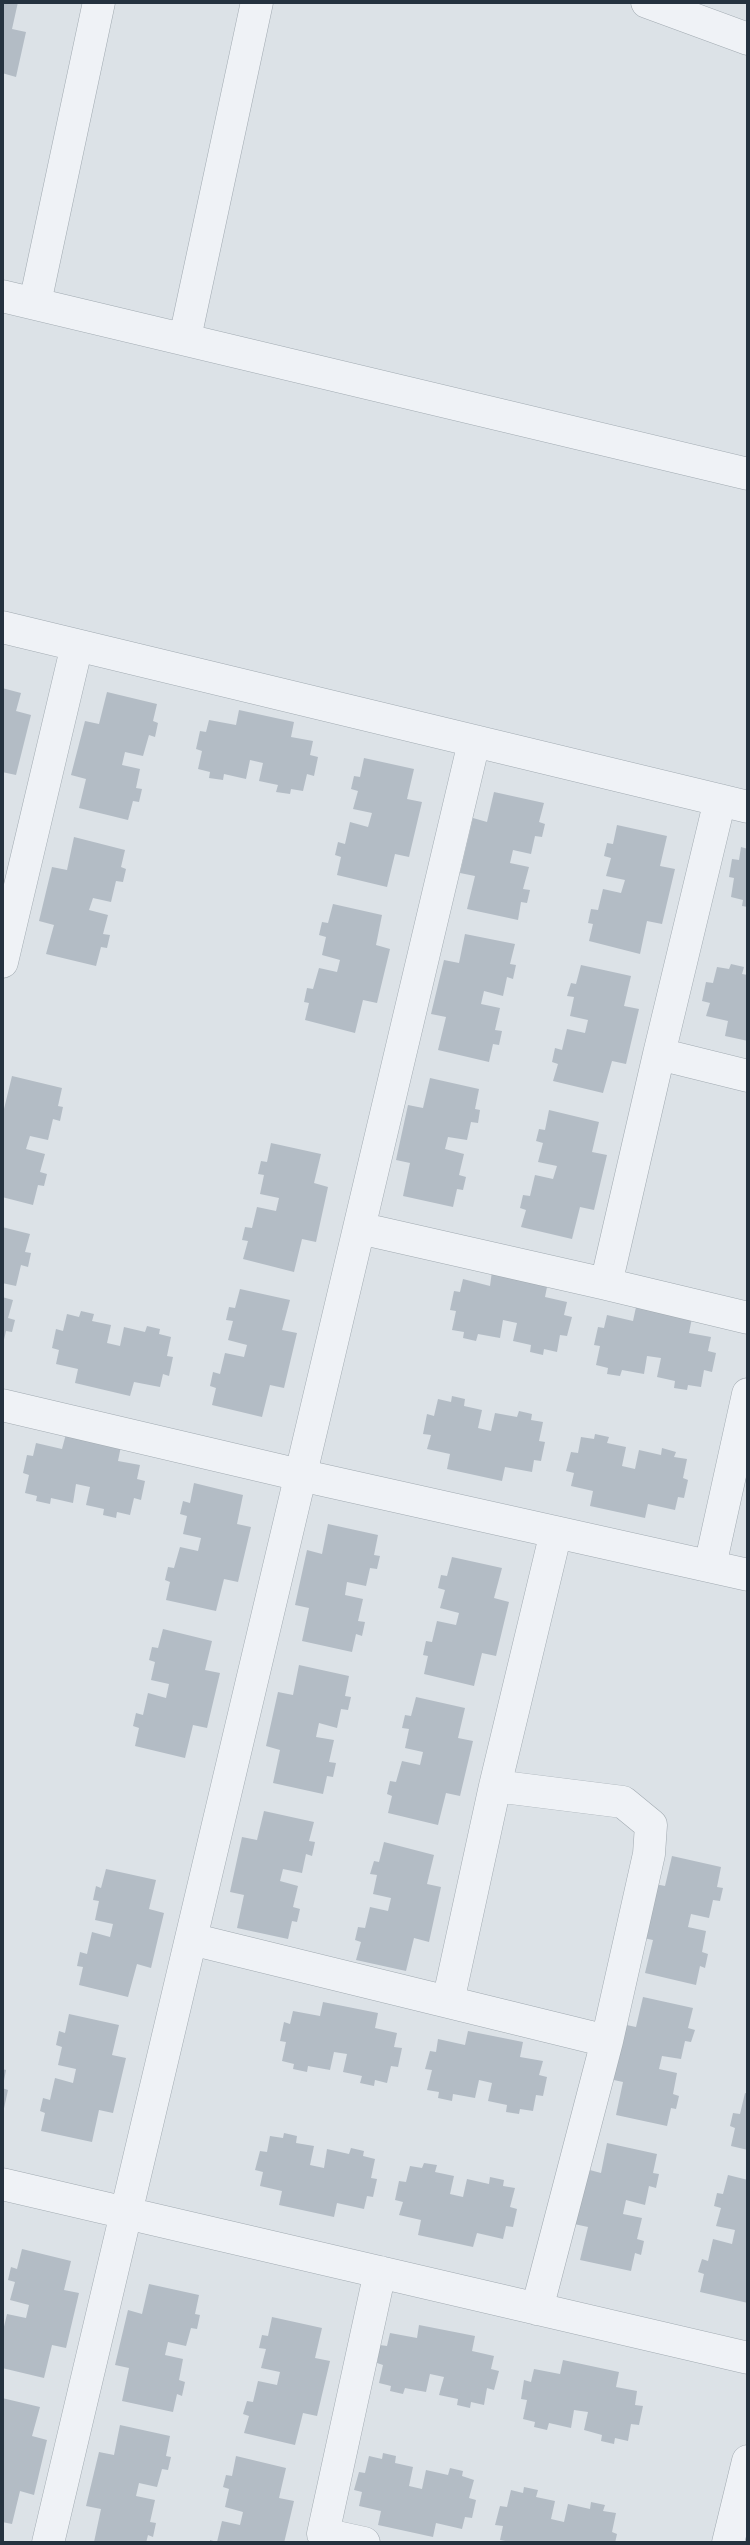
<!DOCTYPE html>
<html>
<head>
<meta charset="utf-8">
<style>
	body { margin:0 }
	#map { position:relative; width:750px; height:2545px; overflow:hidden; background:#dce2e7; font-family:"Golos Text",sans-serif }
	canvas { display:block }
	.frame { position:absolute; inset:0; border:4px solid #25323f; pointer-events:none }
</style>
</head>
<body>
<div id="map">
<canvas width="750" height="2545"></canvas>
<div class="frame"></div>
</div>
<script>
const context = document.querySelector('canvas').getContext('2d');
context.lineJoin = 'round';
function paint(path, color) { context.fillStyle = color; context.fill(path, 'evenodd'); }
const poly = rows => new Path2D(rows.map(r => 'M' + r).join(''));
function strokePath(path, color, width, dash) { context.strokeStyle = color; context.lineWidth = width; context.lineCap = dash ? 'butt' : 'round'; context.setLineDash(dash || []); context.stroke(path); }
paint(poly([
	[2,2,18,2,12,29,26,32,16,77,2,73],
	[2,688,21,693,16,711,31,715,16,775,2,772],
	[107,692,157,704,153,721,158,723,155,737,149,735,143,756,125,752,122,765,140,769,136,788,142,789,139,802,133,801,128,820,79,808,86,779,71,775,85,721,99,724],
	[239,710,294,722,291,737,313,741,310,755,318,757,314,776,307,774,303,791,291,789,290,794,276,792,278,785,259,781,263,763,250,760,246,779,224,774,223,780,209,778,210,772,198,769,202,751,196,749,200,731,206,732,209,720,236,725],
	[364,758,414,769,407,799,422,802,409,857,395,854,387,887,337,875,341,857,335,855,338,842,345,844,350,822,368,827,372,813,353,809,358,791,351,789,354,776,360,777],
	[494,792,544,803,539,822,545,824,542,837,535,836,531,854,513,850,510,863,529,867,523,889,530,890,527,903,521,902,518,920,467,909,475,876,460,873,473,818,487,822],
	[617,825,667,836,660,866,675,869,662,924,647,921,640,954,589,941,593,924,588,923,591,909,598,910,603,889,621,893,625,880,606,876,611,858,604,856,607,843,613,844],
	[74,837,125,850,121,867,126,869,123,882,116,881,111,902,93,898,89,910,108,915,103,934,110,935,107,948,101,947,96,966,46,954,54,925,39,921,52,867,67,870],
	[741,847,748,849,748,907,742,906,743,900,731,897,734,878,729,877,732,859,739,860],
	[333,904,382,915,376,945,390,949,377,1003,363,1000,355,1033,305,1020,309,1003,304,1002,307,988,313,989,319,968,337,972,340,960,322,955,326,937,319,935,322,922,328,923],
	[465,934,515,944,510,964,516,965,513,979,507,977,503,996,484,991,481,1004,500,1008,495,1030,502,1031,499,1045,493,1044,489,1062,438,1050,446,1017,431,1014,444,960,459,963],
	[731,964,744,967,742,974,748,975,748,1041,725,1036,728,1021,706,1016,710,1003,702,1001,706,982,713,983,717,967,729,969],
	[581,965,631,976,624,1006,639,1009,626,1064,612,1061,603,1093,553,1081,558,1064,552,1062,555,1048,562,1050,567,1029,585,1033,588,1020,570,1016,574,997,567,996,571,983,576,984],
	[12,1076,62,1088,58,1106,63,1107,60,1121,53,1119,48,1140,30,1136,26,1149,45,1154,40,1172,47,1174,44,1186,38,1185,33,1205,2,1197,2,1108,4,1109],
	[430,1078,479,1089,475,1109,480,1110,478,1123,471,1122,467,1140,448,1137,445,1149,464,1154,459,1175,466,1177,463,1190,457,1189,453,1207,403,1196,410,1163,396,1160,408,1105,423,1108],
	[549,1110,599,1122,592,1152,607,1155,594,1210,580,1207,572,1239,521,1227,526,1210,520,1208,523,1195,530,1196,535,1175,553,1179,557,1166,538,1162,543,1143,536,1141,539,1129,545,1130],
	[271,1143,321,1154,314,1183,328,1187,316,1242,302,1239,294,1272,243,1259,248,1241,242,1240,245,1227,252,1228,257,1207,276,1211,279,1198,260,1194,264,1175,258,1174,261,1161,267,1162],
	[2,1227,30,1234,25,1252,31,1253,28,1267,21,1265,16,1286,2,1283],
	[492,1271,548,1282,545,1297,567,1302,564,1315,572,1317,567,1336,560,1335,557,1352,544,1349,543,1355,530,1352,531,1345,513,1341,517,1323,503,1320,500,1338,478,1334,476,1341,463,1338,464,1332,452,1330,456,1311,450,1310,454,1291,460,1292,463,1279,490,1286],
	[240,1289,290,1300,282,1330,297,1333,284,1388,270,1385,262,1417,212,1405,216,1388,210,1386,213,1372,220,1374,225,1353,244,1357,247,1345,228,1340,233,1321,226,1320,229,1307,235,1308],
	[2,1297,13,1300,8,1318,15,1320,12,1332,6,1331,3,1344],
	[636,1307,692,1318,689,1333,711,1337,708,1351,716,1353,712,1372,704,1370,701,1387,688,1385,687,1390,674,1388,675,1381,657,1377,661,1358,647,1356,644,1374,622,1370,620,1376,607,1374,608,1368,596,1365,600,1346,594,1345,598,1327,604,1328,607,1315,633,1321],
	[81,1311,94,1314,92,1321,111,1325,107,1343,120,1346,124,1327,145,1332,147,1326,160,1329,159,1334,171,1337,167,1356,173,1357,169,1376,163,1374,160,1387,134,1382,130,1396,75,1383,78,1369,56,1364,59,1350,52,1348,56,1329,63,1331,67,1314,79,1317],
	[452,1396,465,1399,464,1406,482,1410,478,1428,491,1431,495,1413,517,1417,519,1411,532,1414,531,1420,543,1422,539,1441,545,1442,541,1461,534,1460,532,1472,505,1467,502,1481,447,1469,450,1454,427,1449,431,1435,423,1434,427,1414,434,1416,438,1399,451,1402],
	[66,1434,121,1446,118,1461,140,1465,137,1479,145,1481,141,1500,134,1498,130,1515,117,1512,116,1518,103,1515,104,1509,86,1505,90,1487,76,1484,73,1503,51,1498,50,1504,36,1501,37,1496,25,1493,29,1475,23,1473,27,1455,33,1456,36,1443,62,1449],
	[595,1434,609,1437,607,1443,626,1447,622,1466,635,1469,639,1450,661,1455,662,1448,676,1452,674,1457,687,1459,683,1478,688,1480,684,1498,678,1497,675,1510,648,1504,645,1518,590,1506,593,1491,571,1486,574,1473,566,1471,571,1452,578,1453,581,1437,594,1439],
	[194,1483,243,1495,237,1524,251,1527,238,1582,224,1579,216,1611,166,1600,170,1582,165,1580,168,1567,174,1568,180,1547,198,1551,201,1538,183,1534,187,1516,180,1514,183,1501,190,1503],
	[328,1524,378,1535,374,1555,380,1556,377,1569,370,1568,366,1586,347,1582,345,1595,363,1599,358,1621,365,1622,362,1636,356,1634,352,1652,302,1641,309,1608,295,1605,307,1550,322,1554],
	[452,1557,502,1568,494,1598,509,1602,496,1656,482,1653,474,1686,424,1674,428,1656,423,1655,426,1641,432,1642,437,1621,456,1625,459,1613,440,1608,445,1590,438,1588,441,1575,447,1576],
	[163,1629,212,1641,205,1670,220,1673,207,1728,193,1725,185,1758,135,1746,139,1728,133,1726,136,1713,143,1715,148,1693,166,1698,169,1684,151,1680,155,1662,149,1660,152,1647,158,1648],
	[299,1665,349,1676,345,1696,351,1697,348,1710,341,1709,337,1728,319,1723,316,1737,334,1740,329,1762,336,1763,333,1777,327,1776,323,1794,273,1783,280,1750,266,1746,278,1692,293,1695],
	[416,1697,465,1708,458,1738,473,1741,460,1796,446,1793,438,1825,388,1813,392,1796,387,1794,390,1781,396,1782,402,1761,420,1765,423,1752,405,1748,409,1729,402,1728,405,1715,411,1716],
	[264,1811,314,1822,309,1841,315,1842,312,1856,306,1854,302,1873,283,1869,280,1881,298,1886,293,1907,300,1909,297,1922,292,1921,288,1939,237,1928,244,1895,230,1892,242,1837,257,1840],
	[384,1842,434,1855,427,1884,441,1887,429,1942,414,1938,406,1971,356,1960,361,1942,355,1940,358,1927,365,1928,370,1907,388,1911,391,1898,373,1894,377,1875,370,1874,374,1861,379,1862],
	[672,1856,721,1867,717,1887,723,1888,720,1901,713,1900,709,1918,691,1914,688,1927,706,1931,702,1952,708,1954,705,1968,700,1966,696,1985,645,1973,653,1940,638,1937,650,1883,665,1886],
	[106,1869,156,1880,149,1909,164,1913,151,1968,137,1964,128,1997,79,1985,83,1967,77,1966,80,1952,87,1954,92,1932,110,1937,113,1924,95,1920,99,1901,93,1900,96,1886,101,1888],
	[643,1997,693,2008,688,2028,695,2030,691,2042,685,2041,681,2059,662,2056,659,2069,677,2073,673,2094,679,2096,676,2109,671,2108,667,2126,616,2115,623,2082,609,2079,622,2024,636,2027],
	[323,2002,378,2013,375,2028,397,2033,394,2047,402,2048,398,2067,391,2066,387,2083,375,2080,374,2086,360,2083,362,2076,343,2072,347,2054,334,2052,330,2070,308,2066,307,2072,293,2069,294,2064,282,2061,286,2042,280,2041,284,2022,290,2024,293,2011,320,2016],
	[69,2014,119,2025,112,2055,126,2058,113,2113,99,2110,92,2142,41,2131,45,2113,40,2111,43,2098,50,2100,55,2078,73,2083,76,2069,58,2065,62,2047,56,2045,59,2031,65,2033],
	[468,2031,523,2042,520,2057,543,2061,539,2075,547,2077,543,2096,536,2095,533,2111,520,2109,519,2114,506,2112,507,2105,488,2101,492,2083,479,2080,475,2098,453,2094,452,2101,438,2098,439,2092,427,2090,432,2070,425,2069,430,2051,436,2052,438,2039,465,2045],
	[2,2069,6,2070,3,2086,2,2086],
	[2,2088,8,2090,3,2113,2,2113],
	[745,2093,748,2094,748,2150,731,2146,735,2128,730,2126,733,2113,740,2114],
	[284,2133,297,2136,296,2143,314,2146,310,2165,324,2168,327,2149,349,2154,351,2148,364,2151,363,2156,375,2159,371,2178,377,2179,373,2197,367,2196,364,2209,337,2203,334,2217,279,2205,282,2191,260,2186,263,2172,255,2170,260,2151,267,2152,270,2136,283,2138],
	[607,2143,657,2154,653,2173,659,2174,656,2188,649,2186,645,2205,626,2200,623,2214,642,2218,637,2239,644,2241,641,2255,635,2253,631,2271,580,2260,588,2227,574,2224,586,2169,601,2173],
	[424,2163,437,2165,435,2172,454,2176,450,2194,463,2197,467,2179,489,2184,490,2177,504,2180,503,2186,515,2188,510,2207,517,2209,513,2227,506,2226,503,2239,477,2233,473,2247,418,2235,421,2220,399,2215,403,2202,395,2200,399,2181,406,2182,410,2166,422,2168],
	[728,2175,748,2180,748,2303,700,2292,704,2274,698,2272,702,2259,708,2261,713,2239,732,2244,735,2230,716,2226,721,2208,714,2206,717,2193,723,2194],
	[22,2249,71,2261,64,2290,79,2293,66,2348,52,2345,44,2378,2,2368,2,2335,7,2314,26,2318,29,2305,10,2300,15,2282,8,2280,11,2267,17,2269],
	[149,2284,199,2295,195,2314,200,2315,197,2329,191,2328,186,2346,168,2342,165,2355,183,2359,179,2380,185,2382,182,2396,177,2394,173,2412,122,2401,129,2368,115,2365,128,2310,142,2314],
	[272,2317,322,2328,315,2358,330,2361,317,2416,303,2413,295,2445,244,2433,249,2416,243,2414,247,2401,253,2402,258,2381,277,2385,280,2372,261,2368,266,2349,259,2348,262,2335,268,2336],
	[419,2325,475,2336,472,2351,494,2356,491,2369,499,2371,494,2390,487,2388,484,2405,471,2402,470,2408,457,2405,458,2399,439,2395,444,2377,430,2374,426,2392,405,2388,403,2394,390,2391,391,2386,379,2383,383,2365,377,2363,380,2345,387,2346,390,2333,417,2338],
	[563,2360,619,2372,616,2387,637,2391,635,2405,643,2406,639,2425,631,2424,628,2441,615,2438,614,2444,601,2441,602,2435,584,2430,588,2412,574,2410,571,2428,549,2423,547,2430,534,2427,535,2422,523,2419,527,2400,521,2399,524,2380,531,2382,534,2369,560,2374],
	[2,2398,40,2407,32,2436,47,2440,34,2495,20,2491,12,2524,2,2522],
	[120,2425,170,2436,166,2456,171,2457,168,2470,162,2469,157,2487,139,2483,136,2496,155,2500,150,2522,156,2523,153,2537,148,2535,146,2543,94,2542,101,2509,86,2506,99,2452,114,2455],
	[383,2453,396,2456,395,2463,413,2467,409,2486,422,2489,426,2470,448,2475,450,2468,463,2471,462,2476,474,2480,469,2498,476,2500,472,2518,465,2517,462,2529,436,2523,433,2537,378,2525,381,2511,359,2506,362,2492,354,2490,359,2472,365,2473,369,2456,382,2459],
	[236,2456,286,2468,279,2498,294,2501,284,2543,210,2543,210,2540,217,2542,222,2521,240,2525,243,2512,225,2507,229,2489,223,2487,226,2475,232,2476],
	[524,2487,538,2490,536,2497,555,2501,551,2519,564,2522,568,2504,590,2509,591,2502,605,2505,603,2511,616,2513,612,2532,617,2534,615,2543,516,2543,500,2540,503,2526,495,2525,500,2506,507,2507,511,2490,523,2493]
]), '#b3bcc5');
const minor = poly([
	[647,2,748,39],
	[2,296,748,474],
	[35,303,99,2],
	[185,338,257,2],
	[2,627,748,807],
	[720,800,659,1054,748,1076],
	[2,962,77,645],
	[359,1228,606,1284,659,1054],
	[606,1284,748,1318],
	[2,1405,300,1475,748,1575],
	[710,1566,748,1394],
	[191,1939,448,2002,495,1786],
	[448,2002,607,2041],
	[2,2184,748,2358],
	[537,2309,607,2041,649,1854,651,1825,623,1802,495,1786,556,1532],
	[48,2543,474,742],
	[364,2543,323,2534,380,2272],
	[728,2543,748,2461]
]);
strokePath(minor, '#a1aab1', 33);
strokePath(minor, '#eff2f6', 32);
</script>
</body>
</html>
